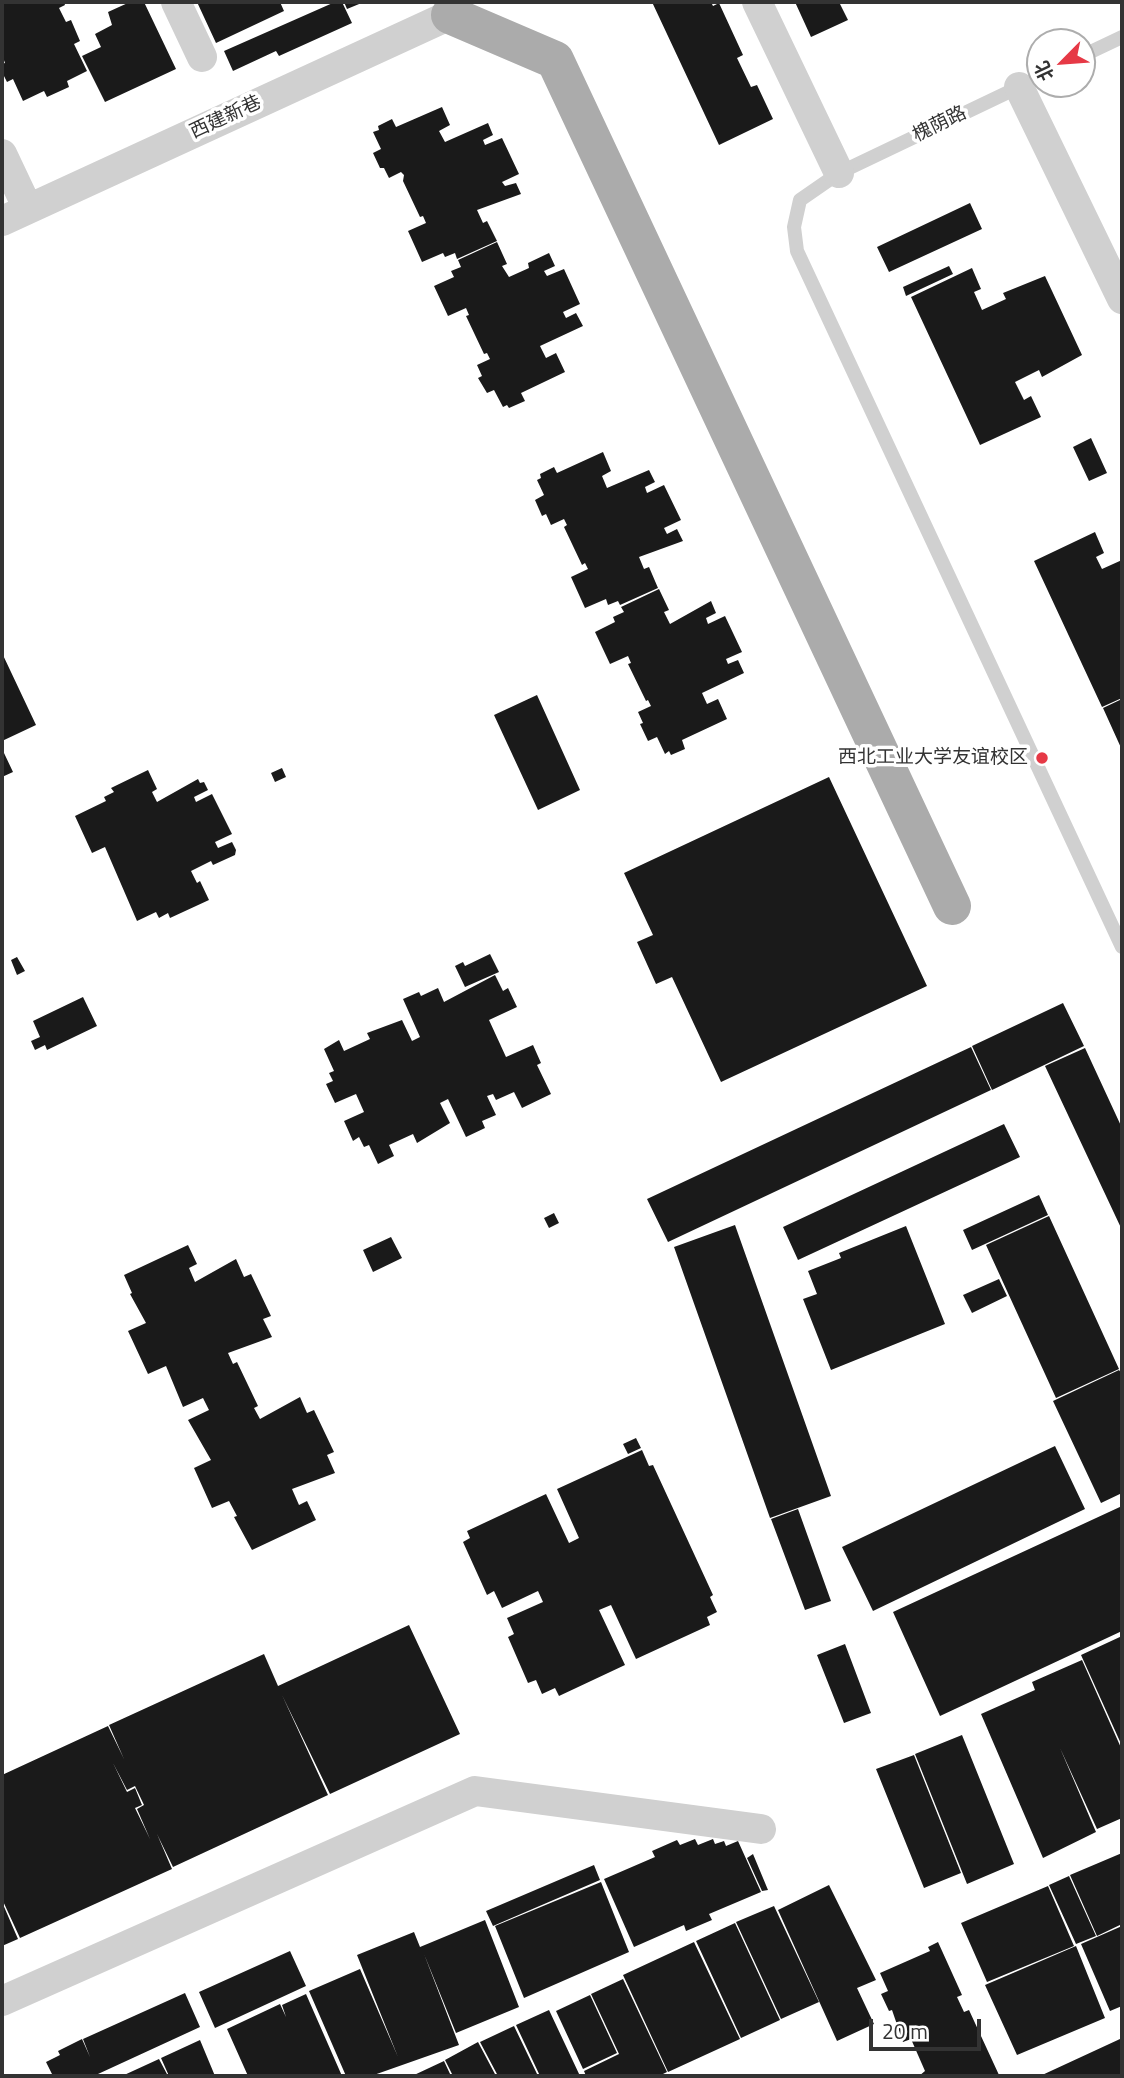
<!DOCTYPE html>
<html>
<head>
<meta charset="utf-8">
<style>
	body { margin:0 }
	#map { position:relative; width:1124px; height:2078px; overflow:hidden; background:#fff; font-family:"Titillium Web","Noto Sans SC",sans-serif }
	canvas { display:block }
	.frame { position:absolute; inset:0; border:4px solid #333; pointer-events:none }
	.north { position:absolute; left:1026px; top:28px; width:70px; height:70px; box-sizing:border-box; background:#fff; border:2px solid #adadad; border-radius:50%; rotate:245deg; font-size:19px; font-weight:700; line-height:28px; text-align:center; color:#333 }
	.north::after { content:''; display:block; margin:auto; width:24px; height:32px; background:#e63946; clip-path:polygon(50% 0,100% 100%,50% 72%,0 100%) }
	.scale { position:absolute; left:869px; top:2019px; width:112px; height:32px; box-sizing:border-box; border:4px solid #333; border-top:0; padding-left:9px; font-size:21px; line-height:24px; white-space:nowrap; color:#333; -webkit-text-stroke:5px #fff; paint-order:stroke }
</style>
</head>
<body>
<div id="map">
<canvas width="1124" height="2078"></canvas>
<div class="frame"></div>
<div class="north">北</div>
<div class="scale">20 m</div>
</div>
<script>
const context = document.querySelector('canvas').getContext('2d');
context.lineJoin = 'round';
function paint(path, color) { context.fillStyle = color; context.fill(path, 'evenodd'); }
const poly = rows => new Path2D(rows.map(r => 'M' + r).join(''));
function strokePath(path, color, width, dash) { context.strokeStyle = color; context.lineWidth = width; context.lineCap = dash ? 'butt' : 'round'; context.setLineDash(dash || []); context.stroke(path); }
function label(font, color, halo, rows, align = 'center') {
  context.font = font + ' "Titillium Web","Noto Sans SC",sans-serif'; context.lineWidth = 7; context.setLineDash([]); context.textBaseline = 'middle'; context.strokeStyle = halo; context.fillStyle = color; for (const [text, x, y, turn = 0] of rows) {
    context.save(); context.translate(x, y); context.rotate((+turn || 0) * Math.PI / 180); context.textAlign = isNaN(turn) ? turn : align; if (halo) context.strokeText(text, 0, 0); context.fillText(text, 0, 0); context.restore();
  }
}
paint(poly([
	[2,2,64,2,65,5,59,8,66,22,71,20,80,41,74,44,87,71,67,81,69,87,47,97,44,91,23,101,13,79,7,82,2,72,2,64,5,63,2,55],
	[130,2,144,2,176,69,105,102,82,56,101,47,95,34,112,25,108,12],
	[197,2,280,2,284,11,216,43],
	[335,2,342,2,352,23,279,56,276,51,233,71,224,51],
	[344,2,364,2,347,9],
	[652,2,711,2,713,6,719,3,743,55,737,58,751,87,757,85,773,119,719,145],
	[795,2,839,2,848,20,811,37],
	[442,107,450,125,439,131,445,142,488,123,493,135,483,140,485,145,502,138,519,174,502,182,505,186,516,183,521,194,477,210,483,223,487,221,497,241,457,259,455,253,445,257,443,253,422,262,408,231,426,223,423,216,420,217,403,181,404,175,401,172,389,178,384,168,380,168,373,153,381,149,373,132,379,130,378,126,392,119,396,127],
	[970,203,982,229,889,272,877,247],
	[497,242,507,264,502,266,509,277,529,268,528,263,549,253,555,266,544,271,547,276,564,269,580,304,563,312,566,318,576,313,583,326,540,346,546,358,556,353,565,372,521,393,525,401,509,408,507,405,503,407,494,390,487,393,478,378,482,376,477,365,490,359,487,353,484,354,466,316,469,315,466,308,448,316,434,286,454,277,451,271,461,267,458,260],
	[949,266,953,274,906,296,903,287],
	[972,268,981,289,974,292,982,310,1006,299,1003,293,1045,276,1082,355,1042,377,1039,370,1015,382,1024,400,1031,396,1041,417,980,445,911,297],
	[1091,438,1107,473,1089,481,1073,447],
	[603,452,611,471,602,476,607,488,649,470,655,482,645,487,647,493,664,485,681,520,664,528,667,534,677,529,683,541,639,557,644,569,649,567,658,588,620,605,618,601,608,605,606,599,585,608,571,577,588,569,585,563,582,565,564,527,567,525,564,519,551,525,546,514,542,516,535,500,544,495,537,480,541,478,540,474,554,467,557,473],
	[1095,532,1104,553,1096,557,1102,569,1122,560,1122,698,1102,707,1034,561],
	[659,589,669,610,664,612,670,624,711,601,716,613,706,618,708,624,725,616,742,652,726,659,728,664,738,660,744,673,702,693,707,704,718,699,727,719,682,740,685,749,671,755,669,751,665,754,657,737,648,741,640,724,643,723,638,712,651,706,648,700,646,701,628,664,631,663,628,656,610,664,595,632,615,622,613,617,624,612,621,607],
	[2,653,36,725,2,741],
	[537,695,580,790,538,810,494,715],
	[1122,699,1122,750,1103,708],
	[4,753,13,772,2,777,2,754],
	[282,768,286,777,275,782,271,773],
	[148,770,157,789,152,792,157,802,198,779,200,783,204,782,208,790,194,797,196,802,212,794,232,834,215,842,218,848,232,842,236,850,235,855,213,865,211,861,191,871,197,883,200,881,209,900,170,918,168,913,159,918,156,912,137,921,105,847,92,853,75,816,106,801,104,797,114,792,111,788],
	[829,777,927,986,721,1082,672,977,656,984,637,942,653,935,624,873],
	[490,954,499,972,465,987,455,966,463,962,465,966],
	[17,957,25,971,17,975,11,960],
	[495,975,503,991,508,988,517,1007,489,1020,506,1057,533,1045,541,1063,537,1065,551,1094,522,1108,514,1092,496,1100,493,1094,487,1096,496,1115,482,1121,485,1128,466,1137,448,1099,440,1103,450,1123,417,1143,413,1134,389,1145,394,1156,378,1164,369,1145,364,1147,359,1137,353,1141,344,1121,364,1112,356,1094,335,1103,326,1084,333,1081,329,1073,334,1071,324,1049,339,1040,344,1051,370,1039,367,1033,402,1020,412,1041,420,1037,403,999,419,992,421,996,438,988,444,1002],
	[83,997,97,1026,47,1050,45,1045,35,1050,31,1041,40,1037,33,1021],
	[1063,1003,1084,1046,992,1090,972,1046],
	[971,1047,991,1090,668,1242,647,1199],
	[1085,1048,1122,1128,1122,1230,1045,1066],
	[1004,1124,1020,1157,798,1260,783,1227],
	[1039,1195,1048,1215,972,1250,963,1230],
	[554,1213,559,1223,549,1228,544,1218],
	[1049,1216,1119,1369,1056,1398,986,1245],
	[735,1225,831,1496,770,1518,674,1247],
	[906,1226,945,1324,831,1370,803,1299,817,1294,808,1271,841,1258,839,1253],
	[391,1237,402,1258,373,1272,363,1250],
	[188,1245,197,1264,189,1268,195,1282,236,1259,244,1277,251,1274,271,1316,263,1319,272,1337,228,1353,233,1364,237,1362,258,1406,254,1408,260,1419,300,1397,307,1413,314,1410,334,1452,327,1455,335,1473,292,1489,299,1505,307,1501,316,1520,252,1550,234,1517,237,1516,229,1501,212,1508,194,1468,211,1460,188,1420,209,1410,203,1398,183,1407,166,1366,148,1374,128,1331,146,1323,130,1294,132,1293,124,1275],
	[999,1279,1007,1296,972,1313,963,1295],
	[1119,1370,1122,1374,1122,1493,1101,1503,1053,1401],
	[636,1438,641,1448,628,1454,623,1444],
	[1055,1446,1085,1509,873,1611,842,1547],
	[642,1450,649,1466,653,1465,713,1595,710,1597,717,1612,707,1617,710,1625,636,1659,611,1605,599,1610,625,1665,559,1696,555,1688,542,1694,536,1680,528,1683,508,1637,514,1634,507,1618,543,1602,538,1591,502,1608,494,1591,487,1595,463,1542,470,1538,467,1531,546,1494,569,1543,579,1538,557,1489],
	[1122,1506,1122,1631,940,1716,893,1612],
	[798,1509,831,1601,805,1610,771,1519],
	[409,1625,460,1734,330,1794,282,1695,328,1795,173,1867,157,1834,172,1869,20,1938,2,1899,2,1775,108,1726,124,1759,109,1725,264,1654,278,1686],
	[113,1763,127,1790,135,1786,144,1805,137,1809,150,1839,135,1808,142,1805,135,1788,127,1792],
	[1122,1636,1122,1746,1081,1655],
	[845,1644,871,1713,844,1723,817,1655],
	[1082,1660,1122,1750,1122,1818,1097,1829,1060,1748,1096,1832,1043,1858,981,1714,1035,1690,1032,1682],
	[962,1735,1014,1864,967,1884,915,1754],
	[914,1755,961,1873,924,1888,876,1769],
	[695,1839,698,1845,713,1839,715,1844,724,1841,726,1846,738,1841,761,1892,709,1914,712,1920,686,1931,684,1925,634,1947,604,1879,655,1857,652,1851,677,1840,680,1845],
	[1122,1853,1122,1924,1097,1936,1070,1875],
	[753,1854,768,1890,762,1891,747,1858],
	[594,1865,600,1880,493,1926,486,1911],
	[1069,1876,1096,1936,1076,1944,1049,1885],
	[601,1882,629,1952,524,1998,495,1926],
	[829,1885,876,1980,857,1988,874,2024,837,2041,778,1910],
	[1048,1886,1074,1946,987,1982,961,1923],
	[2,1902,18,1939,2,1946],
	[774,1906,819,2002,781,2019,736,1922],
	[485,1920,519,2007,456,2033,424,1954,459,2045,371,2076,346,2076,309,1991,360,1969,398,2057,357,1955,414,1932,420,1947],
	[735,1923,780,2020,741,2038,696,1941],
	[1122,1926,1122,2006,1110,2011,1081,1944],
	[694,1942,740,2039,668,2072,623,1975],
	[938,1942,962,1995,957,1997,964,2012,969,2010,999,2075,995,2076,919,2076,925,2071,911,2039,903,2042,892,2010,889,2011,881,1994,888,1991,880,1973,930,1951,928,1947],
	[1076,1946,1105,2018,1017,2055,985,1985],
	[290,1951,306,1986,215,2028,199,1992],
	[623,1979,667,2072,659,2076,586,2076,584,2071,619,2054,591,1994],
	[185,1993,200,2027,98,2074,99,2076,53,2076,46,2062,60,2055,58,2051,82,2039,90,2057,83,2039],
	[306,1994,342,2076,248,2076,227,2029,280,2004,286,2017,282,2005],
	[590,1995,617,2053,583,2069,556,2011],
	[549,2010,580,2076,540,2076,516,2025],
	[514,2026,538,2076,498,2076,480,2042],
	[1120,2039,1122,2076,1040,2076],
	[200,2040,215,2076,169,2076,161,2058],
	[478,2042,496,2076,453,2076,445,2060],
	[159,2059,168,2076,122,2076],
	[444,2061,451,2076,412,2076]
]), '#1a1a1a');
strokePath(poly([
	[1082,56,1122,37],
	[1040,77,839,173,800,200,794,227,797,251,1122,947]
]), '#d0d0d0', 14);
strokePath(poly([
	[176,2,202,57],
	[757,2,839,173],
	[1019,87,1122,299],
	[2,154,28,209],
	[2,221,450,15],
	[2,2001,475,1791,761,1829]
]), '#d0d0d0', 30);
strokePath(poly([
	[450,15,555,60,952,906]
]), '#ababab', 38);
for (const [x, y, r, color] of [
	[1042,758,7,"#e63946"]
]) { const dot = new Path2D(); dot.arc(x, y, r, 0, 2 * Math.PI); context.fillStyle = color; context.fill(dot); strokePath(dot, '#fff', 2.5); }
label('19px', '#333', '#fff', [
	["西建新巷",226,118,-25],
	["槐荫路",940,125,-26]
]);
label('19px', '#333', '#fff', [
	["西北工业大学友谊校区",1028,758]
], 'right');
</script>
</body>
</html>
